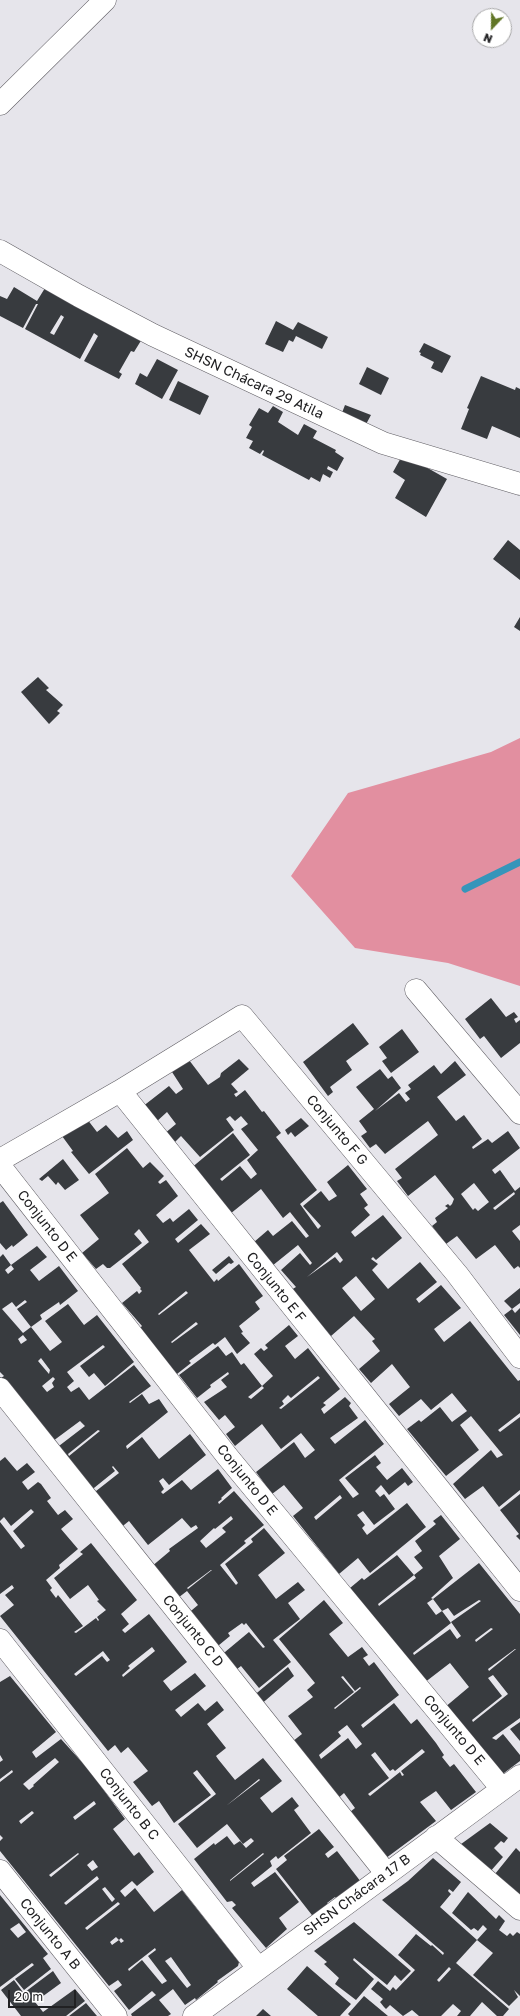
<!DOCTYPE html>
<html>
<head>
<meta charset="utf-8">
<style>
	body { margin:0 }
	#map { position:relative; width:520px; height:2016px; overflow:hidden; background:#e6e5eb; font-family:"Golos Text",sans-serif }
	canvas { display:block }
	.north { position:absolute; left:472px; top:8px; width:40px; height:40px; box-sizing:border-box; background:#fff; border:1px solid #a6a6a7; border-radius:50%; rotate:202deg; font-size:11px; font-weight:700; line-height:16px; text-align:center; color:#212123 }
	.north::after { content:''; display:block; margin:auto; width:14px; height:18px; background:#617626; clip-path:polygon(50% 0,100% 100%,50% 72%,0 100%) }
	.scale { position:absolute; left:8px; top:1990px; width:68px; height:18px; box-sizing:border-box; border:2px solid #212123; border-top:0; padding-left:5px; font-size:12px; line-height:14px; white-space:nowrap; color:#212123; -webkit-text-stroke:3px #fff; paint-order:stroke }
</style>
</head>
<body>
<div id="map">
<canvas width="520" height="2016"></canvas>
<div class="north">N</div>
<div class="scale">20 m</div>
</div>
<script>
const context = document.querySelector('canvas').getContext('2d');
context.lineJoin = 'round';
function paint(path, color) { context.fillStyle = color; context.fill(path, 'evenodd'); }
const poly = rows => new Path2D(rows.map(r => 'M' + r).join(''));
function strokePath(path, color, width, dash) { context.strokeStyle = color; context.lineWidth = width; context.lineCap = dash ? 'butt' : 'round'; context.setLineDash(dash || []); context.stroke(path); }
function label(font, color, halo, rows, align = 'center') {
  context.font = font + ' "Golos Text",sans-serif'; context.lineWidth = 4; context.setLineDash([]); context.textBaseline = 'middle'; context.strokeStyle = halo; context.fillStyle = color; for (const [text, x, y, turn = 0] of rows) {
    context.save(); context.translate(x, y); context.rotate((+turn || 0) * Math.PI / 180); context.textAlign = isNaN(turn) ? turn : align; if (halo) context.strokeText(text, 0, 0); context.fillText(text, 0, 0); context.restore();
  }
}
paint(poly([
	[520,738,520,986,448,963,355,948,291,876,348,793,491,752]
]), '#e28fa0');
strokePath(poly([
	[465,889,520,862]
]), '#3695ba', 7);
paint(poly([
	[14,287,37,301,45,288,142,339,134,352,131,351,119,372,122,374,119,379,84,361,98,336,94,333,80,359,25,329,38,304,36,304,23,328,0,316,0,296,7,299],
	[61,315,64,317,54,335,50,333],
	[276,321,293,330,298,322,328,337,322,349,296,336,293,342,289,340,283,352,265,344],
	[424,343,451,356,442,373,431,368,434,362,420,355,421,353,419,352],
	[157,359,178,370,162,399,135,384,140,373,147,377],
	[367,367,389,378,381,395,359,384],
	[481,376,515,390,516,387,520,389,520,438,492,426,487,439,461,429,469,409,467,408],
	[178,381,209,396,200,415,169,400],
	[345,405,371,415,364,428,340,418],
	[273,406,283,412,278,422,298,435,304,424,317,431,313,438,336,450,335,452,344,458,337,471,328,466,327,469,333,472,330,478,323,474,320,482,311,477,309,480,262,455,264,451,263,450,260,454,249,448,253,441,246,438,252,427,249,425,259,408,268,413],
	[403,454,447,479,426,517,395,498,405,480,393,472],
	[508,540,520,550,520,580,493,559],
	[520,617,520,631,514,627],
	[38,677,49,688,46,690,63,705,57,711,60,713,49,724,21,692],
	[491,998,506,1017,514,1012,518,1017,514,1019,516,1023,520,1020,520,1043,501,1058,484,1036,480,1039,465,1019],
	[353,1023,369,1044,346,1061,352,1070,330,1087,333,1092,328,1096,303,1062],
	[402,1029,419,1052,391,1073,382,1061,387,1058,379,1047],
	[239,1059,249,1069,231,1084,238,1092,234,1094,236,1097,245,1090,262,1112,264,1111,281,1133,276,1137,317,1190,300,1204,318,1229,321,1226,303,1206,321,1191,329,1201,337,1196,327,1182,348,1165,367,1189,360,1194,368,1205,364,1208,370,1215,351,1232,355,1237,383,1215,402,1238,376,1260,373,1257,371,1259,378,1264,372,1270,388,1289,420,1262,437,1282,416,1299,419,1303,441,1285,461,1308,434,1329,444,1342,470,1321,518,1381,520,1380,520,1413,498,1430,500,1432,520,1417,520,1490,499,1507,483,1486,465,1499,453,1484,491,1450,497,1458,503,1455,471,1416,460,1425,479,1450,446,1476,407,1429,419,1420,421,1422,440,1407,452,1422,467,1411,452,1393,431,1410,421,1399,399,1416,389,1404,410,1387,392,1364,371,1383,359,1369,380,1351,372,1341,375,1339,354,1316,331,1336,291,1290,296,1287,281,1270,300,1253,310,1265,312,1263,298,1245,272,1266,254,1242,268,1230,273,1236,292,1221,306,1238,309,1236,290,1212,283,1218,261,1189,230,1214,190,1169,233,1133,250,1155,220,1179,222,1181,240,1166,251,1179,257,1174,247,1160,258,1150,241,1129,248,1124,241,1116,235,1121,230,1116,226,1119,234,1130,200,1157,181,1136,173,1144,164,1134,176,1124,167,1112,155,1123,142,1107,169,1086,176,1094,183,1089,172,1072,189,1060,208,1085,220,1077,221,1073],
	[337,1252,343,1260,340,1263,335,1257,307,1277],
	[356,1276,375,1299,361,1311,342,1288],
	[455,1061,466,1075,437,1097,456,1121,464,1115,482,1139,472,1147,473,1149,488,1139,492,1143,508,1131,520,1148,492,1170,495,1174,500,1170,515,1191,520,1187,520,1225,512,1231,520,1241,520,1268,518,1266,514,1269,495,1245,476,1259,457,1236,446,1244,432,1226,437,1222,435,1218,448,1208,445,1206,448,1204,450,1206,452,1204,454,1199,435,1175,408,1196,397,1181,402,1178,395,1169,438,1135,428,1121,385,1154,376,1144,370,1148,361,1136,367,1132,359,1121,374,1109,356,1087,380,1069,388,1079,392,1076,401,1088,375,1111,399,1093,406,1102,410,1099,405,1093,411,1089,408,1085,434,1065,441,1074],
	[474,1183,489,1202,478,1211,475,1208,473,1210,461,1194],
	[514,1192,515,1194,495,1210,493,1208],
	[301,1118,309,1126,295,1137,291,1132,288,1135,285,1130],
	[87,1119,97,1132,106,1125,118,1138,127,1131,133,1140,89,1174,71,1152,73,1151,62,1136],
	[127,1148,143,1168,150,1162,164,1176,158,1182,160,1184,166,1180,178,1196,156,1215,163,1223,170,1218,173,1222,189,1209,198,1220,175,1239,178,1243,201,1224,210,1234,189,1250,214,1282,217,1279,218,1281,239,1264,263,1296,255,1302,260,1309,239,1326,243,1332,241,1333,250,1343,237,1354,225,1337,215,1345,213,1343,189,1361,191,1363,177,1374,140,1328,142,1326,122,1303,137,1291,139,1294,142,1291,140,1289,141,1288,122,1264,149,1242,139,1229,134,1234,142,1243,110,1268,107,1268,103,1264,96,1269,82,1253,99,1239,80,1215,109,1193,95,1174],
	[186,1291,188,1293,159,1315,158,1314],
	[196,1322,198,1324,172,1343,171,1342],
	[63,1159,79,1180,65,1190,58,1182,56,1185,48,1176,42,1181,39,1179],
	[3,1201,28,1235,13,1247,12,1245,6,1250,0,1243,0,1203],
	[37,1246,47,1257,30,1270,39,1281,59,1266,78,1291,60,1305,59,1302,40,1315,42,1319,31,1327,50,1351,62,1342,45,1321,68,1304,84,1325,97,1315,134,1362,105,1386,94,1373,89,1377,80,1366,105,1347,103,1345,67,1372,74,1381,67,1387,71,1392,79,1387,89,1400,134,1365,151,1386,129,1402,130,1403,142,1394,149,1404,159,1399,168,1412,126,1446,127,1449,142,1437,159,1459,190,1434,206,1455,169,1485,163,1478,159,1481,164,1489,161,1492,163,1494,182,1480,191,1490,218,1469,232,1488,221,1498,222,1499,218,1502,219,1504,234,1491,264,1525,244,1541,246,1543,220,1565,236,1585,238,1583,225,1564,253,1542,251,1539,264,1528,285,1553,258,1575,276,1599,298,1582,305,1590,288,1603,300,1619,273,1640,291,1662,259,1688,241,1666,232,1673,219,1657,249,1632,263,1648,265,1647,246,1623,244,1625,242,1623,228,1633,230,1636,213,1650,186,1615,198,1605,187,1591,174,1601,151,1567,170,1551,169,1549,198,1528,196,1525,191,1528,182,1518,148,1545,129,1521,119,1529,91,1495,119,1473,113,1466,112,1467,115,1471,89,1492,55,1449,85,1426,80,1421,53,1441,0,1382,0,1377,1,1378,4,1376,0,1372,0,1257,3,1254,11,1265,5,1270,8,1274,14,1269,11,1265],
	[25,1300,27,1302,17,1309,31,1327,23,1333,2,1309,12,1302,16,1307],
	[23,1335,27,1340,21,1344,18,1339],
	[41,1358,50,1370,49,1374,38,1361],
	[53,1377,55,1379,52,1383,54,1387,47,1392,42,1386],
	[98,1430,100,1431,69,1456,68,1454],
	[231,1516,233,1519,222,1528,226,1532,206,1548,200,1541,214,1528,215,1529],
	[211,1570,212,1570,188,1589,187,1588],
	[229,1256,234,1262,231,1264,229,1263,216,1274,212,1270],
	[520,1288,520,1303,512,1309,504,1301],
	[520,1308,520,1335,504,1315,512,1309,515,1313],
	[289,1325,298,1336,285,1346,295,1359,308,1348,340,1389,323,1403,326,1405,321,1409,324,1414,345,1397,351,1403,349,1406,358,1418,330,1438,335,1444,365,1420,384,1444,339,1480,353,1498,359,1494,345,1478,375,1455,381,1463,376,1467,387,1480,402,1468,413,1482,408,1486,405,1482,389,1495,381,1485,375,1491,380,1497,384,1494,395,1509,374,1525,363,1511,357,1515,365,1525,362,1528,367,1535,407,1503,426,1527,370,1573,358,1558,339,1574,293,1516,303,1508,284,1485,272,1494,256,1472,294,1442,305,1458,315,1450,301,1433,281,1449,262,1424,235,1446,226,1434,235,1427,225,1415,219,1420,204,1402,227,1387,221,1380,229,1374,228,1372,210,1385,211,1387,197,1398,179,1375,218,1346,226,1356,232,1352,241,1365,244,1363,262,1386,248,1397,251,1399,264,1388,262,1386,273,1376,254,1354,261,1348,264,1351,268,1348,265,1345],
	[318,1376,320,1378,281,1409,279,1408,284,1404,282,1401,288,1395,291,1398],
	[340,1495,342,1498,316,1520,314,1517],
	[5,1457,17,1471,27,1463,35,1472,22,1482,28,1490,38,1482,41,1484,51,1498,47,1501,58,1515,65,1510,73,1519,61,1529,78,1549,59,1565,60,1568,46,1580,52,1588,50,1590,56,1598,58,1595,83,1626,74,1632,76,1633,96,1618,98,1621,99,1620,97,1617,106,1610,97,1601,99,1600,88,1585,70,1599,54,1578,83,1554,80,1552,91,1543,137,1600,121,1614,129,1624,122,1630,125,1633,149,1614,187,1662,163,1681,171,1691,195,1673,206,1686,175,1710,181,1717,198,1703,205,1711,217,1701,224,1710,207,1724,226,1748,216,1756,218,1759,235,1780,263,1758,282,1781,260,1798,272,1813,292,1797,299,1806,294,1810,311,1833,278,1859,276,1856,270,1861,272,1866,251,1883,254,1887,275,1872,299,1902,279,1918,287,1929,266,1948,232,1908,236,1905,232,1901,227,1902,194,1859,214,1843,215,1845,227,1836,234,1845,240,1841,246,1848,254,1841,251,1838,243,1844,227,1824,197,1848,178,1824,216,1794,197,1770,193,1773,211,1795,174,1823,159,1801,152,1806,133,1782,148,1771,128,1747,121,1753,115,1745,108,1751,0,1616,14,1605,5,1595,14,1588,12,1585,0,1594,0,1522,21,1549,25,1546,13,1531,34,1512,31,1509,11,1526,4,1517,0,1521,0,1461],
	[152,1647,155,1651,123,1677,122,1675,130,1668,128,1666],
	[103,1651,110,1660,107,1662,102,1656,76,1676,74,1674],
	[259,1779,260,1780,226,1806],
	[263,1853,264,1854,230,1881,230,1880],
	[520,1494,520,1540,516,1536,519,1534,500,1510],
	[441,1515,460,1539,439,1556,453,1578,431,1598,433,1599,427,1603,436,1615,442,1611,433,1599,479,1563,520,1614,520,1718,492,1738,496,1740,503,1734,520,1755,520,1761,500,1776,444,1708,469,1687,450,1663,424,1683,350,1588,362,1578,364,1580,397,1555,414,1575,423,1568,414,1557,422,1551,415,1541,436,1524,433,1521],
	[414,1575,416,1578,379,1606,378,1604],
	[479,1600,481,1601,451,1622,461,1636,457,1639,450,1629,414,1655,413,1653,451,1623,442,1611,448,1608,454,1616],
	[491,1628,493,1629,476,1642,475,1640],
	[515,1649,516,1649,489,1671,488,1669],
	[493,1675,508,1694,473,1722,472,1720,502,1696,488,1678],
	[324,1600,343,1623,329,1634,348,1657,362,1647,368,1655,363,1658,369,1666,374,1662,399,1695,361,1725,363,1728,394,1703,411,1724,417,1719,436,1743,444,1755,442,1757,450,1767,454,1764,476,1792,451,1810,436,1791,420,1802,436,1821,382,1861,345,1816,355,1808,344,1793,335,1801,288,1745,302,1734,288,1716,313,1697,307,1690,315,1683,279,1639],
	[343,1676,355,1691,360,1687,361,1688,335,1709,334,1708,354,1692,341,1677],
	[347,1725,362,1744,356,1749,348,1738,321,1759,319,1755,341,1736,338,1732],
	[422,1749,425,1752,401,1771,404,1775,402,1776,400,1772,370,1796,368,1794,389,1778,371,1755,375,1752,390,1771,393,1769,395,1771],
	[288,1667,294,1676,259,1706,252,1697],
	[10,1676,56,1732,32,1752,36,1758,61,1739,89,1770,125,1819,113,1829,134,1856,139,1852,154,1872,137,1886,132,1881,120,1891,125,1897,135,1888,154,1912,182,1890,239,1962,238,1966,217,1981,218,1982,196,2000,195,1998,185,2005,173,1989,159,2000,171,2014,168,2016,132,2016,131,2014,156,1995,152,1991,129,2010,114,1991,122,1985,118,1980,109,1986,0,1851,0,1841,3,1838,0,1835,0,1782,13,1772,12,1770,0,1779,0,1762,3,1760,0,1755,0,1682],
	[55,1758,59,1762,33,1785,34,1786,29,1790,23,1784],
	[94,1801,96,1804,75,1820,73,1817],
	[32,1811,34,1813,21,1824,19,1821],
	[78,1853,79,1854,51,1877,49,1875],
	[93,1860,98,1867,92,1871,87,1865],
	[97,1876,99,1879,66,1905,64,1903],
	[105,1887,115,1899,112,1902,102,1889],
	[118,1902,120,1904,87,1930,85,1928],
	[116,1937,119,1940,121,1938,124,1941,121,1943,119,1940,112,1945,110,1942],
	[155,1948,156,1950,148,1956,167,1981,162,1984,142,1960,129,1971,128,1969],
	[171,1957,191,1985,187,1988,165,1961],
	[520,1722,520,1741,510,1729],
	[490,1823,508,1838,504,1843,501,1841,494,1848,503,1857,489,1873,457,1847],
	[319,1829,334,1847,325,1854,328,1858,337,1851,361,1882,338,1900,335,1897,327,1903,330,1907,315,1919,276,1869,287,1860,284,1856],
	[516,1848,520,1852,520,1899,513,1893,515,1890,495,1874],
	[433,1858,461,1882,453,1892,449,1889,448,1891,451,1894,440,1907,477,1940,487,1929,483,1925,478,1931,474,1928,471,1930,452,1913,468,1892,496,1919,499,1915,505,1921,499,1930,507,1936,510,1933,513,1936,517,1932,520,1934,520,1996,514,1990,518,1997,509,2006,473,1975,493,1953,477,1940,456,1963,509,2009,503,2016,497,2016,482,2002,470,2016,457,2016,461,2011,453,2004,441,2016,419,2016,412,2010,403,2016,390,2005,386,2009,384,2007,380,2002,383,1999,371,1989,378,1981,390,1991,393,1987,396,1990,415,1970,398,1955,416,1934,431,1946,432,1945,443,1955,444,1953,382,1900,408,1881],
	[449,1967,451,1969,439,1982,437,1980],
	[0,1895,48,1954,43,1958,51,1969,24,1990,15,1979,34,1965,32,1963,0,1987],
	[19,1923,26,1932,18,1938,10,1929],
	[354,1922,411,1971,401,1981,395,1975,387,1985,354,1958,353,1960,374,1979,356,2000,335,1984,339,1978,324,1964,327,1962,314,1951],
	[307,1966,351,2004,340,2016,318,2016,287,1989],
	[53,1971,61,1983,35,2002,43,2012,75,1989,85,2001,66,2016,21,2016,1,1990,14,1980,28,1999,29,1998,25,1992],
	[364,1996,388,2016,350,2016,348,2014],
	[86,2003,97,2016,69,2016],
	[263,2009,271,2016,256,2016]
]), '#383b3f');
const minor = poly([
	[0,104,105,0],
	[0,251,79,296,153,335,383,443,520,484],
	[416,990,520,1113],
	[120,1091,242,1016,457,1274,520,1357],
	[0,1160,120,1091,520,1590],
	[0,1166,227,1456,502,1789],
	[0,1389,386,1873],
	[0,1640,258,1968],
	[436,1837,520,1909],
	[0,1871,116,2016],
	[194,2016,520,1776]
]);
strokePath(minor, '#5f5d63', 23);
strokePath(minor, '#fff', 22);
label('14px', '#212123', '#fff', [
	["SHSN Chácara 29 Atila",254,383,25],
	["Conjunto F G",337,1130,50],
	["Conjunto D E",47,1226,52],
	["Conjunto E F",276,1287,51],
	["Conjunto D E",247,1480,51],
	["Conjunto C D",193,1631,51],
	["Conjunto D E",454,1730,50],
	["Conjunto B C",129,1804,52],
	["SHSN Chácara 17 B",357,1895,-36],
	["Conjunto A B",50,1934,51]
]);
</script>
</body>
</html>
